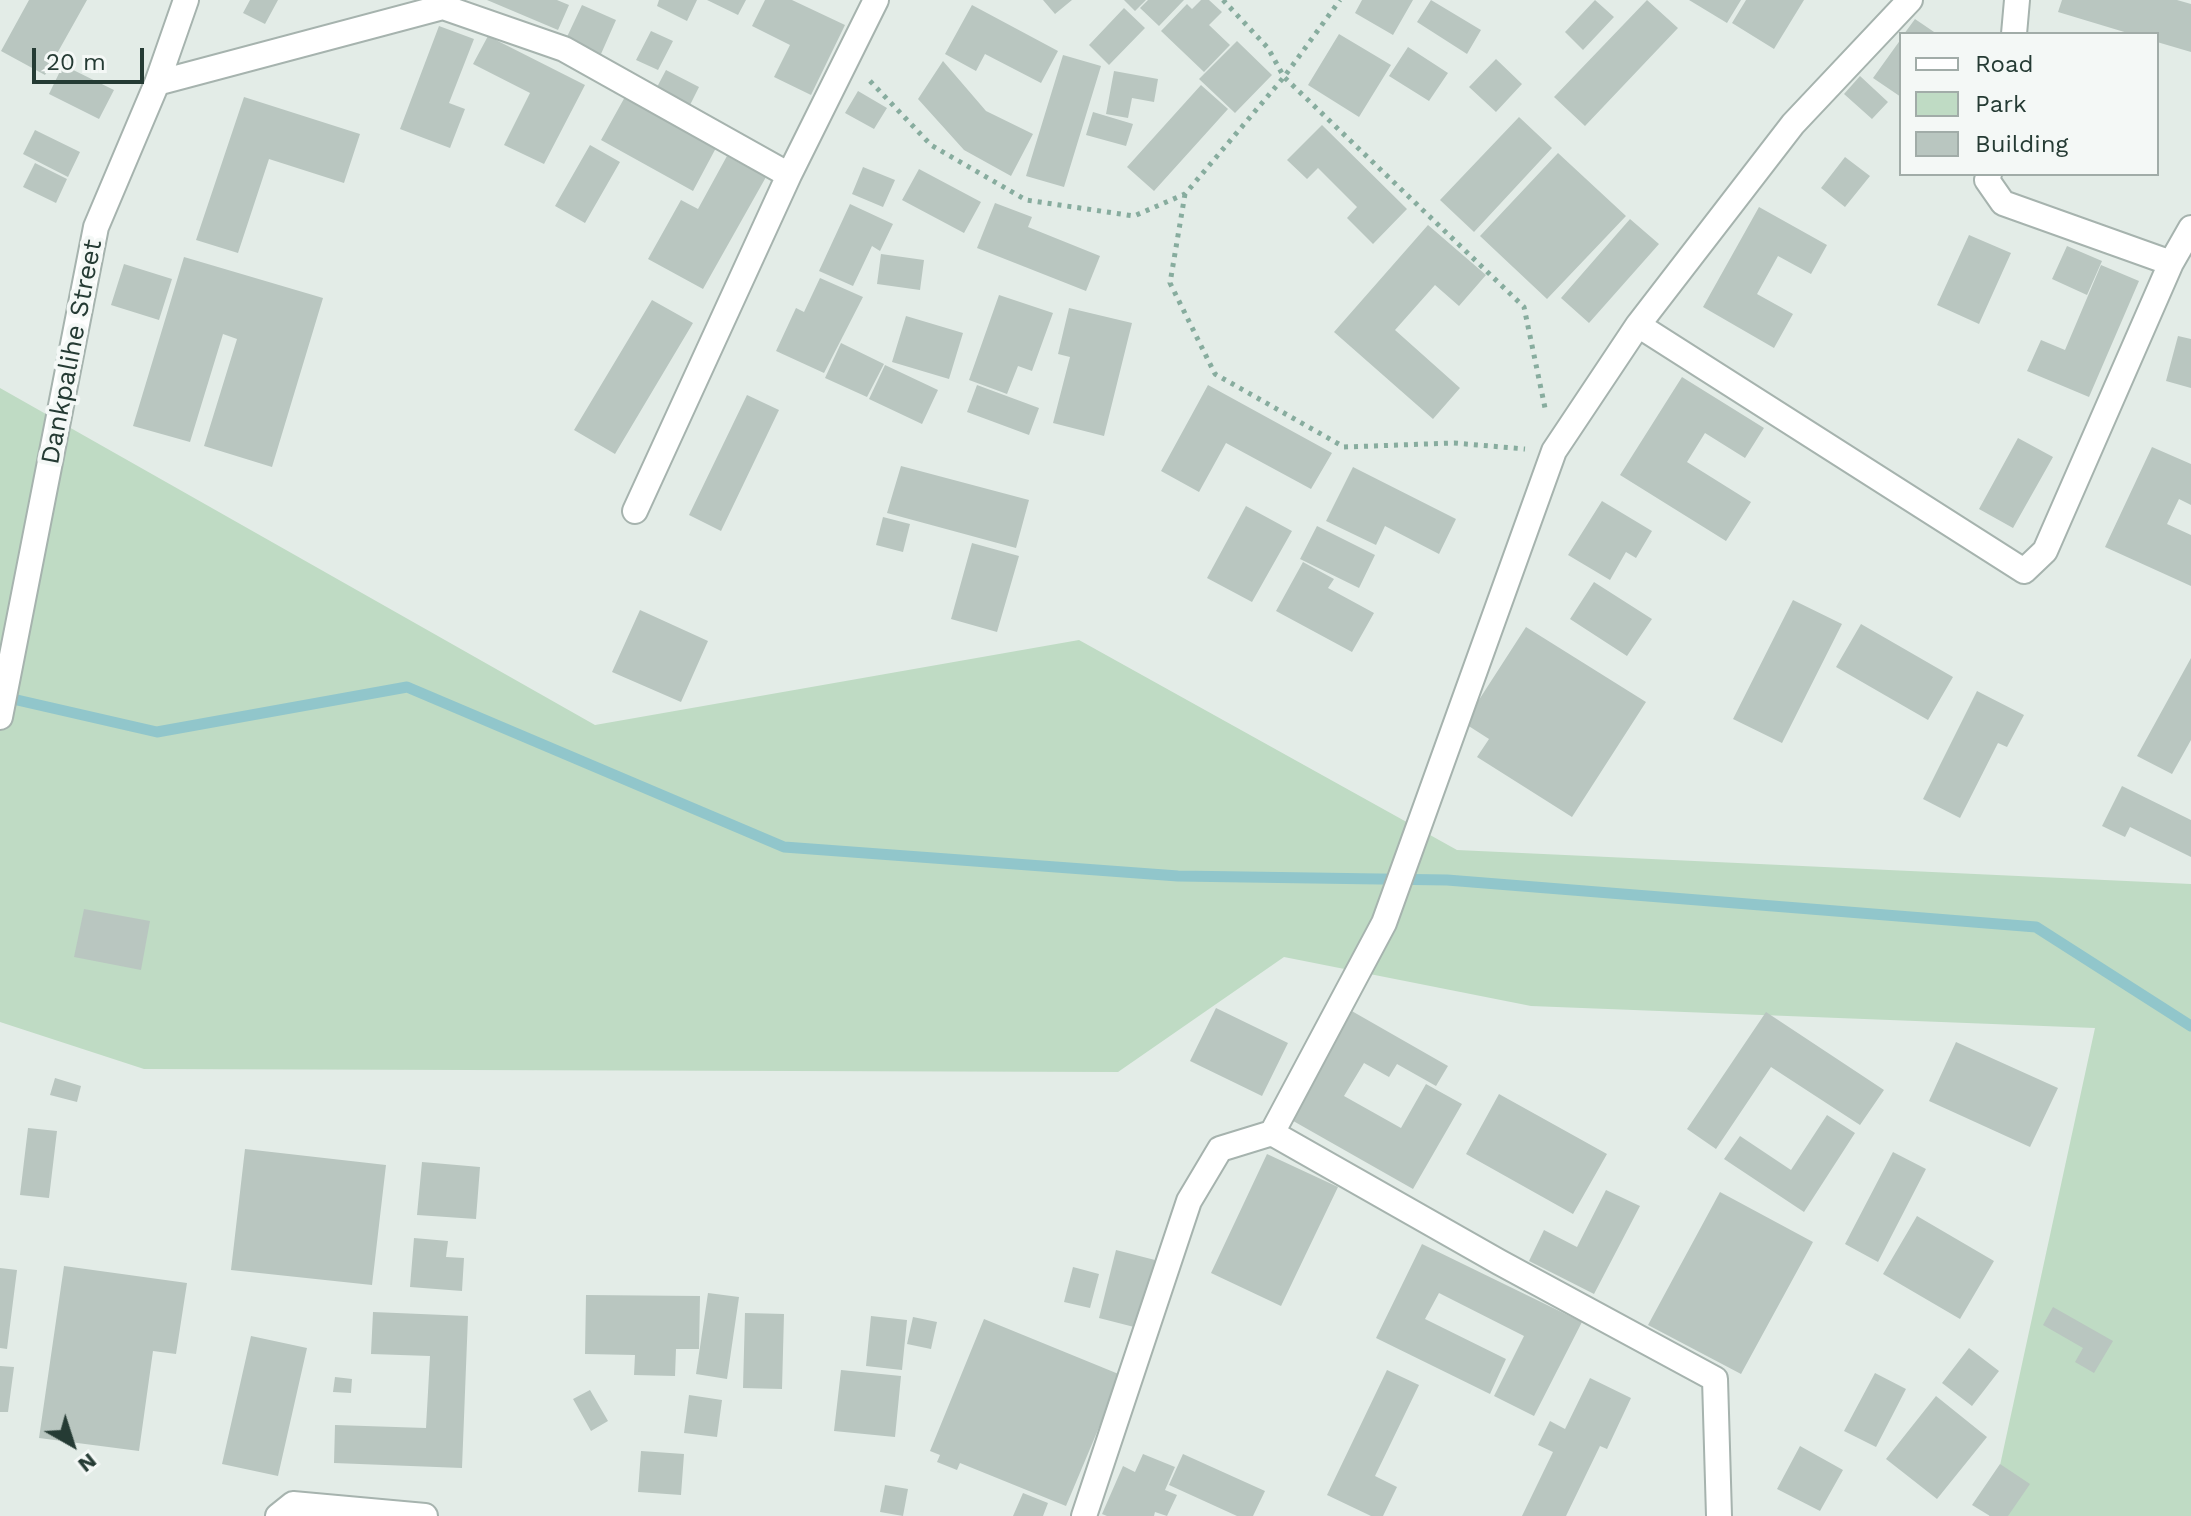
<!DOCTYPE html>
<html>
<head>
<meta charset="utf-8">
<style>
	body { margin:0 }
	#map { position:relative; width:2191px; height:1516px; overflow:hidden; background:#e3ece7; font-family:"Work Sans",sans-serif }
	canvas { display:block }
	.legend { position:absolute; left:1899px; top:32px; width:260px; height:144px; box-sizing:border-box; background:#f4f8f6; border:2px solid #a1aca8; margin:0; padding:10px 14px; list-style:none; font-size:24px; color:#253b34 }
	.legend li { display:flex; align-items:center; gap:16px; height:40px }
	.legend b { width:40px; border:2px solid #a1aca8 }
	.north { position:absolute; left:32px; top:1404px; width:80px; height:80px; -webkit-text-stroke:6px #f4f8f6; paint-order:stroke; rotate:141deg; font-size:22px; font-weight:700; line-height:32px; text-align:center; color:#253b34 }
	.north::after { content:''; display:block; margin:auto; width:28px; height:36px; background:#253b34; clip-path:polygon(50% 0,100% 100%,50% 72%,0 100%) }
	.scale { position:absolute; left:32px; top:48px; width:112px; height:36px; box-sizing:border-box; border:4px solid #253b34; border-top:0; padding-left:10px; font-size:24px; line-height:28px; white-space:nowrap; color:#253b34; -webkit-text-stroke:6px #f4f8f6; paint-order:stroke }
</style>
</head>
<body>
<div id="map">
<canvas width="2191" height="1516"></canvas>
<ul class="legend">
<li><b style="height:10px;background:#fff"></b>Road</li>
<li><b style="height:22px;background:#bfdbc4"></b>Park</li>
<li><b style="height:22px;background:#b9c6c0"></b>Building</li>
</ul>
<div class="north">N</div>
<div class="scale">20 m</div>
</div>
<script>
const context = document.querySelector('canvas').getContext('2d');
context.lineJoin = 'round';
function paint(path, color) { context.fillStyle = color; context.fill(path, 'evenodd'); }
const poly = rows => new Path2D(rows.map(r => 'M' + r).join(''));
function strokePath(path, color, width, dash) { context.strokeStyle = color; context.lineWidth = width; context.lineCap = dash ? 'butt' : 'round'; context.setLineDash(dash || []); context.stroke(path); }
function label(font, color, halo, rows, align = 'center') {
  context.font = font + ' "Work Sans",sans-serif'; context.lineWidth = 8; context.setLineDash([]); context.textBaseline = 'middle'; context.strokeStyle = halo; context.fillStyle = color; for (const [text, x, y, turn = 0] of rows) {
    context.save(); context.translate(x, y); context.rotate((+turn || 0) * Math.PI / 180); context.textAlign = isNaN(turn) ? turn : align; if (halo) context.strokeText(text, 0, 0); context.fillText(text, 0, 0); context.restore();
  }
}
paint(poly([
	[0,388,595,725,1079,640,1457,850,2191,884,2191,1516,1989,1516,2095,1028,1531,1006,1284,957,1118,1072,144,1069,0,1022]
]), '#bfdbc4');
strokePath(poly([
	[4,697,157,732,407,687,784,847,1178,876,1447,880,2036,927,2191,1026]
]), '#91c6cb', 11);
paint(poly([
	[29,0,87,0,45,75,1,51],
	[250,0,278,0,265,24,243,13],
	[487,0,557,0,569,5,558,30],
	[659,0,697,0,687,21,657,6],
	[707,0,746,0,738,15],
	[765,0,792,0,845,25,811,95,774,77,790,45,752,26],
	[1043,0,1072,0,1055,14],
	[1124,0,1146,0,1135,11],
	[1148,0,1184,0,1159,26,1140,8],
	[1201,0,1209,0,1222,12,1209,25,1230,45,1204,72,1161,31,1187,4,1192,9],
	[1362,0,1413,0,1393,35,1355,13],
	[1431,0,1481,30,1467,54,1417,22],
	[1595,0,1614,17,1583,50,1565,32],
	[1647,0,1678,28,1585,126,1554,97],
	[1689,0,1741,0,1727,23],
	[1746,0,1804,0,1774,49,1732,23],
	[2062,0,2177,0,2191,4,2191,52,2157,42,2157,34,2131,34,2058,12],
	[582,5,616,20,601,54,566,39],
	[972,5,1058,51,1041,83,985,54,976,71,945,54],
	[1124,8,1145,28,1109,65,1089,45],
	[1915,19,1937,34,1904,34],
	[439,26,474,39,449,103,465,109,450,148,400,129],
	[651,31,673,41,658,70,636,60],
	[1339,34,1391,65,1359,117,1308,85],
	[488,36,585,85,544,164,504,145,530,93,473,64],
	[1901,39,1901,97,1873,78],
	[1237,41,1272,75,1235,113,1199,79],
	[1408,47,1448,73,1429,101,1389,76],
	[1063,55,1101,66,1064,187,1026,176],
	[1496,59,1522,84,1496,112,1469,87],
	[943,61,986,111,1033,134,1011,176,964,150,918,99],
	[63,65,114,90,99,119,49,94],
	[666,70,699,87,690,105,656,89],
	[1114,71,1158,79,1154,102,1132,98,1128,118,1106,114],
	[1860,76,1888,102,1872,119,1844,94],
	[1201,85,1228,109,1154,191,1127,167],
	[858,91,887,108,874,129,845,113],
	[626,95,717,146,693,191,601,140],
	[244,97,360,134,344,183,269,159,238,253,196,240],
	[1093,112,1133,124,1126,146,1086,135],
	[1519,117,1552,148,1474,232,1440,200],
	[1322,125,1407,209,1373,244,1347,218,1357,207,1318,168,1307,179,1287,160],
	[35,130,80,152,68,177,23,154],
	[590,145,620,162,585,223,555,206],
	[1558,153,1626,216,1547,299,1480,236],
	[727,156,766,177,703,289,648,259,681,200,698,209],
	[1845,157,1870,176,1845,207,1821,188],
	[35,163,67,179,56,203,23,187],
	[863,167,895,180,883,207,852,194],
	[919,169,981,202,964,233,902,200],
	[995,203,1032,217,1028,227,1100,256,1086,291,977,248],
	[850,204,893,224,880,251,872,246,853,286,819,271],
	[1759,207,1827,245,1811,274,1778,256,1757,294,1793,314,1774,348,1703,307],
	[1630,219,1659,244,1589,323,1561,298],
	[1428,225,1486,275,1459,306,1435,285,1395,330,1460,388,1433,419,1334,332],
	[1969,235,2011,253,1979,324,1937,305],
	[2067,246,2102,261,2087,295,2052,279],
	[881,254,924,260,920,290,877,284],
	[184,257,323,298,272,467,204,446,237,339,223,334,190,442,133,426],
	[124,264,172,279,159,320,111,305],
	[2101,265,2139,281,2089,397,2027,371,2041,340,2065,350],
	[820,278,863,297,824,373,776,351,796,308,804,312],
	[999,295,1053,313,1032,371,1018,366,1007,394,969,380],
	[652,300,693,323,615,454,574,430],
	[1069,308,1132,323,1104,436,1053,423,1070,357,1058,354],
	[906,316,963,333,949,379,892,362],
	[2178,336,2191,339,2191,388,2166,381],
	[841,343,884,364,867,397,825,378],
	[885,365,938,390,922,424,869,399],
	[1682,377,1764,428,1745,458,1705,433,1687,462,1751,502,1726,541,1620,475],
	[977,385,1039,408,1029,435,967,412],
	[1208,385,1332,453,1311,489,1226,443,1199,492,1161,471],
	[747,395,779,410,721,531,689,515],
	[2018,438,2053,457,2013,528,1979,509],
	[2152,447,2191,464,2191,505,2179,499,2167,524,2191,535,2191,586,2105,547],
	[901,466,1029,500,1016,548,887,513],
	[1353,467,1456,519,1439,554,1385,526,1376,545,1326,521],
	[1602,501,1652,531,1636,558,1626,552,1610,580,1568,555],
	[1246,506,1292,531,1252,602,1207,578],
	[883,517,910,524,903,552,876,545],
	[1317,526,1375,555,1359,588,1300,559],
	[972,543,1019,556,997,632,951,619],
	[1303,562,1334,579,1328,588,1374,613,1352,652,1276,611],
	[1594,582,1652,619,1627,656,1570,619],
	[1793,600,1842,624,1782,743,1733,719],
	[640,610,708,641,681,702,612,672],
	[1861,624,1953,677,1928,720,1836,667],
	[1526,627,1646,702,1572,817,1477,757,1489,739,1464,723],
	[2191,658,2191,740,2172,774,2137,756],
	[1977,691,2024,715,2007,747,1998,743,1960,818,1923,799],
	[2122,786,2191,820,2191,857,2130,827,2125,837,2102,826],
	[84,909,150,921,141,970,74,957],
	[1216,1008,1288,1043,1262,1096,1190,1061],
	[1350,1010,1448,1066,1436,1086,1397,1064,1389,1077,1364,1063,1344,1096,1401,1128,1426,1084,1462,1104,1413,1189,1288,1118],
	[1766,1012,1884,1090,1860,1125,1771,1067,1716,1149,1687,1129],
	[1956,1042,2058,1088,2030,1147,1929,1101],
	[55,1078,81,1086,77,1102,50,1095],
	[1499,1094,1607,1154,1573,1214,1466,1154],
	[1827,1115,1855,1133,1804,1212,1724,1159,1740,1136,1791,1170],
	[28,1128,57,1131,49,1198,20,1195],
	[245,1149,386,1165,372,1285,231,1270],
	[1893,1152,1926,1169,1878,1262,1845,1244],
	[1267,1154,1338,1187,1281,1306,1211,1273],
	[422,1162,480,1167,476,1219,417,1215],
	[1606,1190,1640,1206,1594,1294,1529,1261,1544,1230,1577,1247],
	[1720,1192,1813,1242,1741,1374,1648,1325],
	[1917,1216,1994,1261,1960,1319,1883,1274],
	[414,1238,448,1241,446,1257,464,1258,462,1291,410,1287],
	[1422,1244,1582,1322,1534,1416,1494,1396,1524,1336,1439,1293,1425,1319,1506,1359,1490,1394,1376,1338],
	[1116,1250,1155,1260,1138,1328,1099,1318],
	[64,1266,187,1283,176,1354,153,1351,139,1451,39,1438],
	[1073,1267,1099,1274,1090,1308,1064,1302],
	[0,1268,17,1270,7,1349,0,1348],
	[708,1293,739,1297,727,1379,696,1374],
	[586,1295,700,1296,699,1349,676,1349,675,1376,634,1375,635,1355,585,1354],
	[2053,1307,2113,1341,2094,1373,2075,1362,2083,1348,2043,1325],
	[373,1312,468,1316,462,1468,334,1463,335,1425,426,1428,430,1356,371,1354],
	[745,1313,784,1314,782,1389,743,1388],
	[871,1316,907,1320,902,1370,866,1366],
	[913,1317,937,1322,931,1349,907,1344],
	[984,1319,1121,1375,1066,1506,960,1463,957,1470,937,1462,940,1455,930,1451],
	[251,1336,307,1348,278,1476,222,1464],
	[1969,1348,1999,1371,1972,1406,1942,1383],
	[0,1366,14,1367,8,1412,0,1412],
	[841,1370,901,1376,895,1437,834,1431],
	[1387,1370,1419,1385,1375,1476,1397,1487,1383,1516,1371,1516,1327,1495],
	[1875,1373,1906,1389,1876,1447,1844,1431],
	[335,1377,352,1379,351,1393,333,1392],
	[1590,1378,1631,1398,1607,1449,1600,1446,1566,1516,1522,1516,1553,1452,1538,1445,1550,1421,1565,1429],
	[590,1390,608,1421,591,1431,573,1399],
	[689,1395,722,1400,717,1437,684,1433],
	[1936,1396,1987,1437,1937,1499,1886,1459],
	[1800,1446,1843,1470,1820,1511,1777,1489],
	[641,1451,684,1454,681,1495,638,1492],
	[1143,1454,1175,1467,1165,1490,1177,1495,1167,1516,1155,1512,1154,1516,1107,1516,1102,1514,1123,1466,1135,1472],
	[1183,1454,1265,1491,1253,1516,1237,1516,1169,1485],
	[2000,1464,2030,1484,2008,1516,1990,1516,1972,1505],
	[885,1485,908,1489,903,1516,880,1512],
	[1023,1493,1048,1503,1043,1516,1013,1516]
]), '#b9c6c0');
const minor = poly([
	[2014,34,2017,0],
	[157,83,443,7,564,49,789,175],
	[1989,174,1987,180,2003,203,2171,263],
	[1638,325,2024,571,2045,551,2171,263,2191,228],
	[635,511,789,175,876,0],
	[0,717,96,227,157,83,186,0],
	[1272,1133,1499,1262,1715,1379,1719,1516],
	[278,1516,293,1504,425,1516],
	[1084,1516,1189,1201,1220,1149,1272,1133,1384,923,1554,451,1638,325,1793,124,1910,0]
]);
strokePath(minor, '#a6b3ae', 28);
strokePath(poly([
	[1223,0,1268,48,1284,77,1524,307,1545,408],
	[870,81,931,145,1026,200,1134,216,1185,194,1284,77,1340,0],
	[1185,194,1170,283,1215,374,1344,447,1454,443,1525,449]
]), '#87ac9e', 5, [4, 6]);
strokePath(minor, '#fff', 24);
label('26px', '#253b34', '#f4f8f6', [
	["Dankpalihe Street",72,352,-79]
]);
</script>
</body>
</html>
